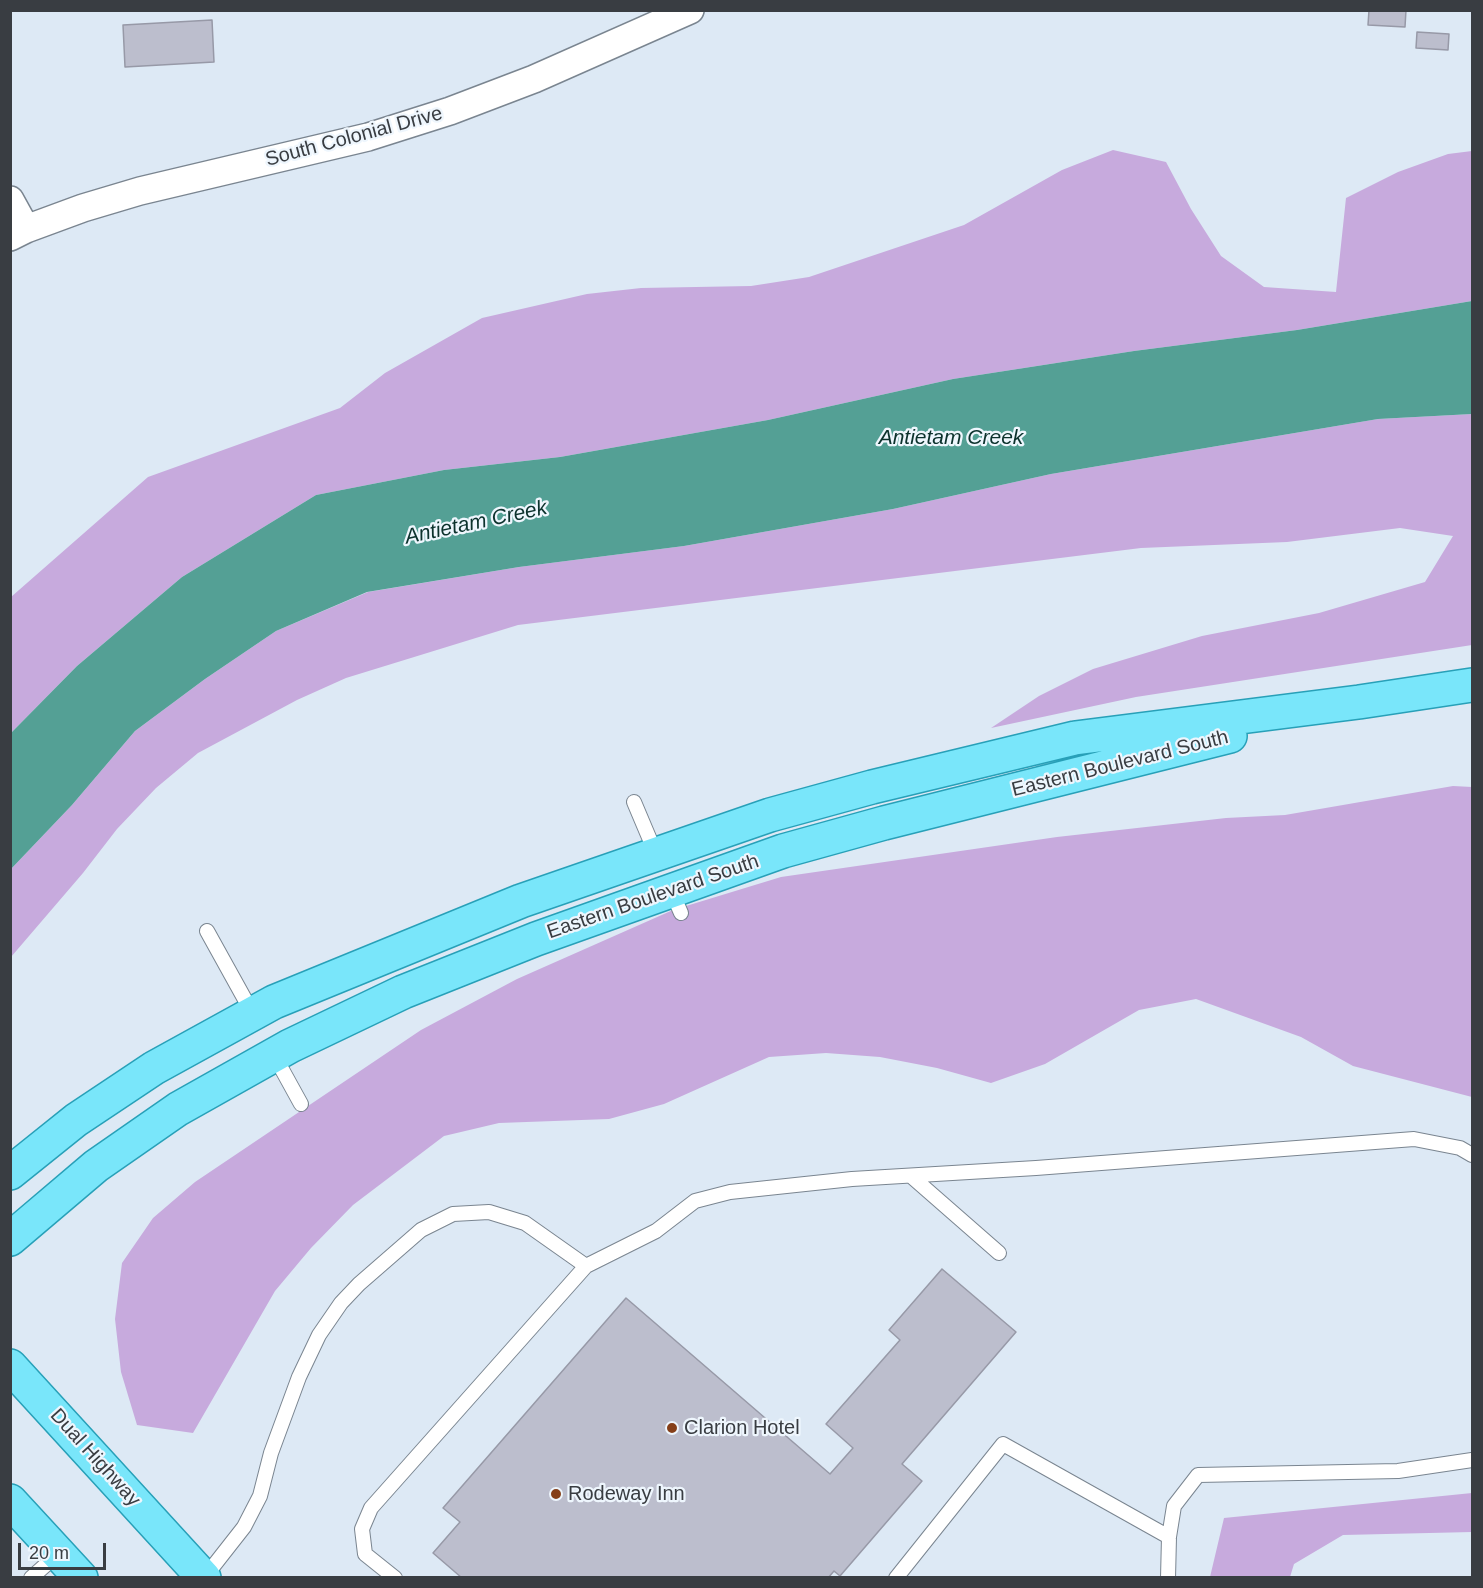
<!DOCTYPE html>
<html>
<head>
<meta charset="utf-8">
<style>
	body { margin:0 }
	#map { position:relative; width:1483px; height:1588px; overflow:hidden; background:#dde9f5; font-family:Helvetica,sans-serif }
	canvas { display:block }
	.frame { position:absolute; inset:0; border:12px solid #393d42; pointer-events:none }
	.scale { position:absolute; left:18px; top:1543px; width:88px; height:27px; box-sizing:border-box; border:3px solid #393d42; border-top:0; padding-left:8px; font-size:18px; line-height:21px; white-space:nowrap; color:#393d42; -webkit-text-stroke:4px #eef6fd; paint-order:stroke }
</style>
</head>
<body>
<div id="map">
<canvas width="1483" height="1588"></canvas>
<div class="frame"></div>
<div class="scale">20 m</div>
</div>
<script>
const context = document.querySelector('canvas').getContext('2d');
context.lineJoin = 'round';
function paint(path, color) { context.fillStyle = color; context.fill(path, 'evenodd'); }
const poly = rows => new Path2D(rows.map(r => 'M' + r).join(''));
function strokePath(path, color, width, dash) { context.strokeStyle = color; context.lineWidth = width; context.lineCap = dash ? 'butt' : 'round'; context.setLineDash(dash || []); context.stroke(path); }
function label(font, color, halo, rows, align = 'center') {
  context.font = font + ' Helvetica,sans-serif'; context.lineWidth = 4.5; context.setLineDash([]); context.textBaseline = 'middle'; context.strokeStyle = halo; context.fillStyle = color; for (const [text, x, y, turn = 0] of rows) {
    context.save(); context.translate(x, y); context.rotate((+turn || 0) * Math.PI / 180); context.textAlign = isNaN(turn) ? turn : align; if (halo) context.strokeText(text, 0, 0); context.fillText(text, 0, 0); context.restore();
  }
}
paint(poly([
	[1113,150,1166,162,1191,209,1221,256,1264,287,1336,292,1346,198,1398,172,1448,154,1472,151,1472,301,1297,330,1134,351,953,379,768,420,560,457,444,470,316,495,182,577,77,666,11,733,11,597,148,477,340,408,385,373,482,318,587,294,641,288,751,286,809,277,964,225,1062,170],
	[1472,414,1472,645,1136,697,991,728,1039,696,1093,669,1202,636,1319,613,1425,582,1453,536,1400,528,1287,542,1141,548,518,625,346,678,297,700,198,753,156,788,117,829,83,873,11,957,11,869,72,805,135,731,205,679,276,631,368,592,519,567,684,546,893,509,1051,474,1378,419],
	[1453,786,1472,787,1472,1097,1353,1066,1301,1037,1196,999,1139,1010,1045,1064,991,1083,937,1068,880,1057,826,1053,769,1057,664,1104,609,1119,499,1123,444,1136,353,1205,311,1248,275,1291,193,1433,137,1425,121,1372,115,1319,122,1263,153,1218,195,1182,421,1030,517,979,673,910,781,877,1057,837,1226,818,1285,815],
	[1472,1493,1472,1532,1343,1535,1294,1564,1290,1577,1210,1577,1224,1518]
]), '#c7aadd');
paint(poly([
	[1472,301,1472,414,1378,419,1051,474,893,509,684,546,519,567,367,592,276,631,205,679,135,731,72,805,11,869,11,733,77,666,182,577,316,495,444,470,560,457,768,420,953,379,1134,351,1297,330]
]), '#54a095');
const building = poly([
	[1369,10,1406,10,1405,27,1368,25,1369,10],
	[212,20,214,62,125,67,123,25,212,20],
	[1417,32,1449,34,1448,50,1416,48,1417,32],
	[942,1269,1016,1332,902,1464,922,1481,840,1576,834,1571,828,1578,462,1578,433,1553,460,1522,443,1508,626,1298,830,1474,853,1448,826,1424,900,1340,889,1330,942,1269]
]);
paint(building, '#bcbecd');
strokePath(building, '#9799a7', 1.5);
const lane = poly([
	[634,802,656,854],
	[671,890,681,913],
	[207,931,253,1014],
	[274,1055,301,1104],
	[911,1176,999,1253],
	[586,1266,656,1231,695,1201,730,1192,852,1179,1036,1168,1414,1139,1460,1148,1472,1155],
	[31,1578,59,1553],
	[204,1578,244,1527,260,1496,271,1453,299,1377,319,1335,341,1303,359,1284,421,1230,453,1214,489,1212,525,1223,586,1266,371,1508,362,1529,365,1554,395,1578],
	[896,1578,1003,1444,1169,1537],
	[1168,1578,1169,1537,1174,1506,1198,1475,1398,1471,1472,1460]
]);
const street = poly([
	[10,200,26,229],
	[10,237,26,229,83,208,140,191,368,137,450,111,534,79,690,10]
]);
const primary = poly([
	[10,1173,76,1120,154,1068,274,1002,521,901,770,815,872,787,1075,738,1359,702,1472,685],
	[10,1239,96,1166,178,1109,290,1046,403,992,536,939,783,851,884,823,1230,736],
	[10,1366,204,1578],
	[10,1501,81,1578]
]);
strokePath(lane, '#7a8590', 16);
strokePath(street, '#7a8590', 30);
strokePath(primary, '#28a0b8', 36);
strokePath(lane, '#fff', 14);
strokePath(street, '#fff', 27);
strokePath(primary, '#79e6fa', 33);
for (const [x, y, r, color] of [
	[672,1428,6,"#853f19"],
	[556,1494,6,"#853f19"]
]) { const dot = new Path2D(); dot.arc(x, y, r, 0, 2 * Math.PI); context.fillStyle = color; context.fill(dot); strokePath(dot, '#eef6fd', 2); }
label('20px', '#393d42', '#eef6fd', [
	["South Colonial Drive",354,137,-15],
	["Eastern Boulevard South",1120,764,-14],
	["Eastern Boulevard South",653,897,-19],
	["Dual Highway",95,1458,48]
]);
label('20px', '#393d42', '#eef6fd', [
	["Clarion Hotel",684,1428],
	["Rodeway Inn",568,1494]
], 'left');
label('italic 21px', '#0c322d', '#eef6fd', [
	["Antietam Creek",951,438],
	["Antietam Creek",476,523,-12]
]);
</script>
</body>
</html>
